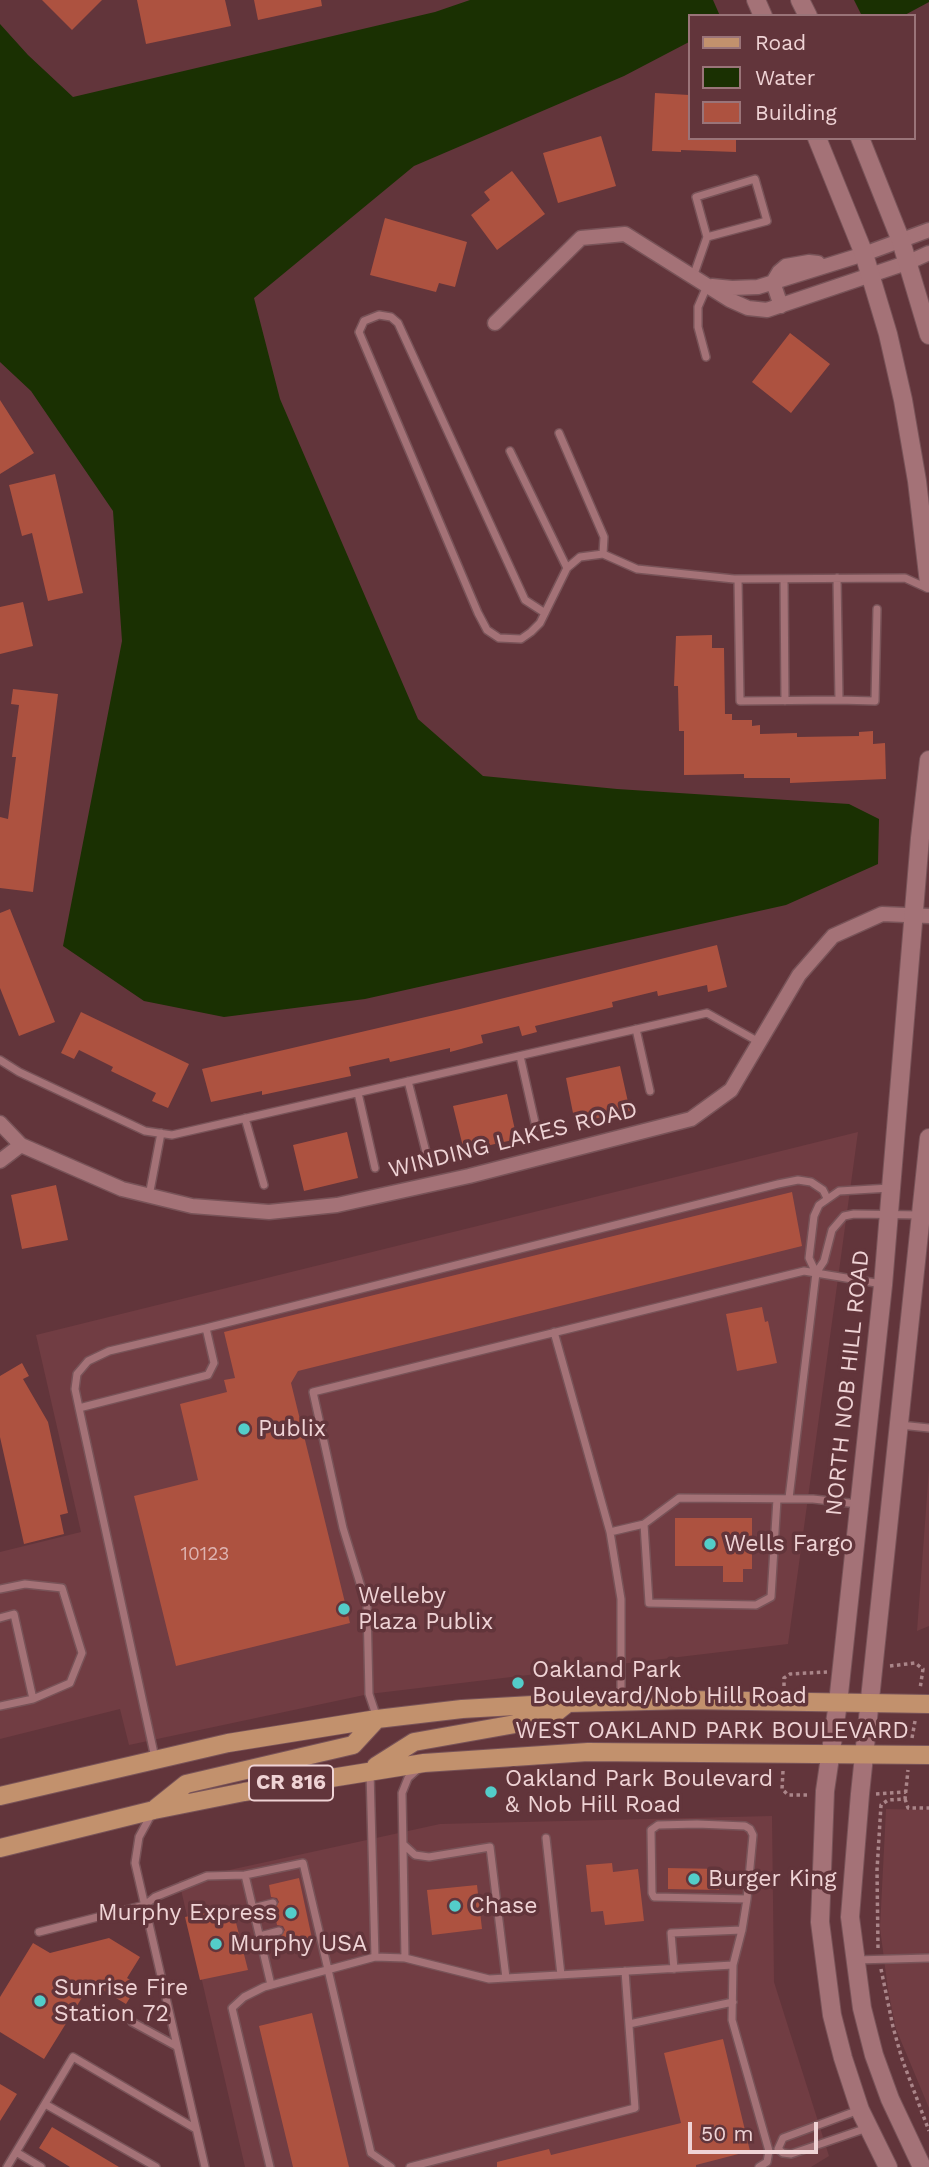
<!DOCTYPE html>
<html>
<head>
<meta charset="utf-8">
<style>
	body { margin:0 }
	#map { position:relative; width:929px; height:2167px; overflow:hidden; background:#62353b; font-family:"Work Sans",sans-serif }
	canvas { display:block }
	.legend { position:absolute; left:688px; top:14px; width:228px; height:126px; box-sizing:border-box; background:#62353b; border:2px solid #9a7479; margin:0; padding:9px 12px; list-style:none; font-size:21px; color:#efd3d5 }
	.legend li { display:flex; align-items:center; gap:14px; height:35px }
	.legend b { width:35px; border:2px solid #9a7479 }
	.scale { position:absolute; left:688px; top:2122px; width:130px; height:32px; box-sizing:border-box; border:4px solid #efd3d5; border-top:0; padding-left:9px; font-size:21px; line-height:24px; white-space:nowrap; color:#efd3d5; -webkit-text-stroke:5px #62353b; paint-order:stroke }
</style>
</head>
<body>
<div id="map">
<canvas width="929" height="2167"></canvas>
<ul class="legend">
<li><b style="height:9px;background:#c2916d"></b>Road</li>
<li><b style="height:19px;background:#1a3002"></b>Water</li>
<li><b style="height:19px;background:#ad5240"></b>Building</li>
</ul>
<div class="scale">50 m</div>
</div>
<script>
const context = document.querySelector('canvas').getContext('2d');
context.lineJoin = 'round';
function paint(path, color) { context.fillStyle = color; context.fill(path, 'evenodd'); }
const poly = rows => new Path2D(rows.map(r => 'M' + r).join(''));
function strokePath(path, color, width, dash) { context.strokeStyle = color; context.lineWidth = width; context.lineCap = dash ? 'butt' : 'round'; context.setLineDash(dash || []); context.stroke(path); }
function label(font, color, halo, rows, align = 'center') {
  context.font = font + ' "Work Sans",sans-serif'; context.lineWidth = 7; context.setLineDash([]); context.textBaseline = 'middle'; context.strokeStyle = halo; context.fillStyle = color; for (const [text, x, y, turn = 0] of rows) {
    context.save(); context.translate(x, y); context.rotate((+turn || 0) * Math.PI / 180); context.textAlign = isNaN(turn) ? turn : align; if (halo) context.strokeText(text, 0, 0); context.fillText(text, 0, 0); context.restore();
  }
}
paint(poly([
	[858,1132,788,1644,369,1694,129,1745,120,1709,0,1739,0,1552,81,1532,36,1335],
	[929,1469,929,1626,917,1631],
	[886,1809,929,1810,929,2108,896,2029,888,1990,880,1928],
	[772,1816,774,1982,829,2156,811,2167,245,2167,179,1881,440,1824]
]), '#713d43');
paint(poly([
	[470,0,713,0,720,16,689,16,689,42,624,76,414,166,254,298,280,399,418,719,483,776,617,789,849,804,879,819,878,864,786,905,365,999,224,1017,144,1001,63,946,122,641,113,511,31,391,0,362,0,24,28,55,73,97,435,12],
	[854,0,929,0,929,2,903,16,862,16]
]), '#1a3002');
paint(poly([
	[42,0,102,0,72,30],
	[137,0,225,0,231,26,146,44],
	[254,0,321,0,322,6,258,20],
	[655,93,689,95,689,138,736,138,736,152,681,150,681,152,652,151],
	[601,136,616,186,558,203,543,153],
	[512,171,545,214,497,250,471,215,490,200,484,192],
	[385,218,467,242,455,287,439,283,436,292,370,275],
	[790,333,830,364,791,413,752,382],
	[0,400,34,453,0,474],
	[55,474,83,593,48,601,32,533,22,536,9,485],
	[23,602,33,646,0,654,0,607],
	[712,635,712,648,724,648,725,714,732,714,732,720,752,720,752,726,760,725,760,734,797,733,797,737,859,736,859,732,873,731,873,744,885,743,886,779,790,783,790,778,744,778,744,774,684,775,684,731,679,731,678,686,674,686,676,636],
	[13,689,58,694,33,892,0,888,0,817,8,819,16,757,12,757,19,705,11,704],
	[10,909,55,1022,19,1036,0,988,0,913],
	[717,945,727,987,708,992,707,985,658,996,657,991,612,1002,613,1007,535,1026,537,1032,522,1036,519,1026,481,1035,483,1043,450,1052,450,1048,390,1062,389,1058,349,1067,351,1076,262,1095,262,1091,211,1102,202,1069,460,1009],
	[81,1012,189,1064,168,1108,152,1101,156,1093,111,1071,113,1067,79,1050,74,1059,61,1053],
	[620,1066,630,1111,575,1123,566,1078],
	[507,1094,517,1139,464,1151,453,1106],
	[347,1132,358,1178,304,1191,293,1145],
	[56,1185,68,1240,22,1249,11,1195],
	[792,1192,802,1246,298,1371,291,1383,350,1623,176,1666,134,1496,198,1480,180,1404,227,1392,224,1380,235,1378,224,1332],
	[762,1307,765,1322,768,1321,777,1363,737,1371,726,1314],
	[22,1363,29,1376,23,1379,48,1422,68,1513,60,1515,64,1534,24,1544,0,1437,0,1376],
	[675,1518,752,1518,752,1569,743,1569,743,1582,723,1582,723,1566,675,1566],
	[612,1863,613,1872,638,1869,644,1921,605,1925,603,1911,591,1912,586,1865],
	[668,1868,720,1869,719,1890,668,1889],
	[299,1878,313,1943,283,1950,280,1937,285,1930,283,1926,277,1925,274,1909,279,1902,277,1898,271,1897,269,1885],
	[477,1885,482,1929,432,1935,427,1890],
	[232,1907,248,1970,200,1980,185,1917],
	[109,1938,140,1957,127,1978,138,1985,126,2004,91,1983,44,2059,0,2032,0,1997,33,1943,50,1953],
	[312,2013,349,2167,293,2167,259,2026],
	[723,2039,750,2151,696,2165,696,2167,497,2167,497,2162,549,2149,551,2155,681,2123,664,2053],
	[0,2084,17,2094,0,2121],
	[52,2127,119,2167,70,2167,39,2148]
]), '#ad5240');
const lane = poly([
	[693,277,707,237,696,197,755,179,767,221,707,237],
	[706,357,698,327,698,307,707,286],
	[559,433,604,537,603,554],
	[510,451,567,568],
	[738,579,740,701,839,700,837,578],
	[784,579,785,701],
	[545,613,525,600,398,323,391,317,379,315,364,321,359,332,478,613,487,630,499,638,521,639,531,632,540,623,567,568,580,557,603,554,637,569,734,579,905,578,927,588],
	[839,700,875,701,877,609],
	[636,1029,650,1091],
	[520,1056,536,1127],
	[0,1060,19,1072,145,1131,172,1135,707,1013,759,1042],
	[408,1081,427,1156],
	[358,1093,375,1168],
	[245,1118,264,1185],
	[149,1196,161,1133],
	[816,1273,809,1258,814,1216,819,1205,839,1191,890,1188],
	[206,1328,778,1184,798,1180,811,1182,823,1190,827,1198],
	[554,1332,610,1532],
	[79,1408,208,1375,214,1363,206,1328,109,1351,88,1361,77,1374,75,1389,79,1408,155,1758],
	[900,1425,929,1428],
	[789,1498,816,1273,824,1261,832,1230,844,1216,854,1214,921,1215],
	[644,1524,649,1603,756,1605,771,1597,777,1499],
	[0,1589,25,1584,62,1588,82,1653,70,1683,33,1699],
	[0,1618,14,1614,33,1699,0,1706],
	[621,1699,621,1599,610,1532,644,1524,679,1498,813,1499,858,1504],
	[377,1718,369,1694,367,1606,343,1528,313,1392,804,1271,882,1284],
	[370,1772,375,1957],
	[151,1815,139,1837,135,1863,205,2167],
	[546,1838,561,1975],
	[403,1844,415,1855,429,1857,490,1847,506,1978],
	[253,1908,273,1903],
	[39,1932,145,1905,155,1897,207,1876,245,1875],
	[260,1936,279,1931],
	[405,1958,402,1793,408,1778,418,1769],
	[856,1960,929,1958],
	[733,1965,742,1930,747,1899,753,1835,750,1829,745,1826,697,1824,658,1825,651,1830,652,1893,654,1897,747,1899],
	[674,1969,671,1933,742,1930],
	[271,1985,245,1875,303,1863,371,2153,391,2167],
	[132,2022,176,2046],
	[629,2024,733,2002],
	[45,2104,156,2167],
	[859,2110,783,2138,778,2149,783,2153,791,2154,867,2128],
	[16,2152,41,2167],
	[7,2167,73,2057,196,2129],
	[270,2167,232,2008,244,1997,264,1987,375,1957,405,1958,489,1979,733,1965,732,2020,769,2151,767,2162,759,2167],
	[410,2167,635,2108,625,1971]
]);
const street = poly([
	[712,286,732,288,758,287,864,254,929,230],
	[781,306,773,282,779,272,786,266,809,262,818,263],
	[495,323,581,238,625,234,730,300,748,308,767,310,909,262,929,253],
	[0,1123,21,1145,122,1189,192,1206,269,1212,337,1205,469,1176,691,1119,731,1090,799,975,833,936,882,914,929,916],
	[0,1161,21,1145]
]);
const secondary = poly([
	[756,0,763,16],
	[800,0,808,16],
	[817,138,864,254,888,334,903,400,917,481,929,583],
	[860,138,901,241,929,335],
	[888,2167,860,2110,843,2058,832,2015,820,1922,822,1870,825,1791,838,1703,883,1285,920,838,929,760],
	[922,2167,890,2099,874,2055,862,2008,850,1917,860,1794,929,1138]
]);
const primary = poly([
	[376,1766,414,1742,549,1718,568,1703],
	[0,1796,228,1743,377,1719,462,1709,568,1703,687,1700,929,1704],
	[156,1808,186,1784,353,1745,377,1719],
	[0,1848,154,1810,244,1792,424,1763,588,1752,929,1755]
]);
strokePath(lane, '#785358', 10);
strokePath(street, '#785358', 17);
strokePath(secondary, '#785358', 20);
strokePath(primary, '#785358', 20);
strokePath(poly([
	[890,1666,915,1663,923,1669,920,1689],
	[784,1686,784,1678,790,1674,827,1672],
	[912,1738,915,1721],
	[783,1739,783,1718],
	[783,1771,782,1789,788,1795,809,1795],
	[876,1794,906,1792],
	[905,1799,908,1808,929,1808],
	[878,1948,877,1870,881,1805,888,1800,905,1799,908,1770],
	[881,1969,893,2027,902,2059,929,2131]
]), '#aa8589', 3.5, [3.5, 3.5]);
strokePath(lane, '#a47277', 7);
strokePath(street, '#a47277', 14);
strokePath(secondary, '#a47277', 18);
strokePath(primary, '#c2916d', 18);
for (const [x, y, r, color] of [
	[244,1429,7,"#53cdc9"],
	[710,1544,7,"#53cdc9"],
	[344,1609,7,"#53cdc9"],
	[518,1683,7,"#53cdc9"],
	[491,1792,7,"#53cdc9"],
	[694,1879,7,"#53cdc9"],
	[455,1906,7,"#53cdc9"],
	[291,1913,7,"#53cdc9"],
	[216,1944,7,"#53cdc9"],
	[40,2001,7,"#53cdc9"]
]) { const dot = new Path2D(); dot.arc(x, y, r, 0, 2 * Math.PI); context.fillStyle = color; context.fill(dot); strokePath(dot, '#62353b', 2.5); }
label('19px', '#deb3b0', null, [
	["10123",205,1554]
]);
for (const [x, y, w] of [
	[291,1783,84]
]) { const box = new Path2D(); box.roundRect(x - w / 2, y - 17.5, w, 35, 5); context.fillStyle = '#62353b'; context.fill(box); strokePath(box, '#efd3d5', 2); }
label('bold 21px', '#efd3d5', null, [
	["CR 816",291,1783]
]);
label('23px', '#efd3d5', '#62353b', [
	["WINDING LAKES ROAD",513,1140,-14],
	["NORTH NOB HILL ROAD",848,1383,-84],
	["WEST OAKLAND PARK BOULEVARD",712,1731]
]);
label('23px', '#efd3d5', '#62353b', [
	["Publix",258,1429],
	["Wells Fargo",724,1544],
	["Welleby",358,1596],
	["Plaza Publix",358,1622],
	["Oakland Park",532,1670],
	["Boulevard/Nob Hill Road",532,1696],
	["Oakland Park Boulevard",505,1779],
	["& Nob Hill Road",505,1805],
	["Burger King",708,1879],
	["Chase",469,1906],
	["Murphy Express",277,1913,"right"],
	["Murphy USA",230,1944],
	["Sunrise Fire",54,1988],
	["Station 72",54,2014]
], 'left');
</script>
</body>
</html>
